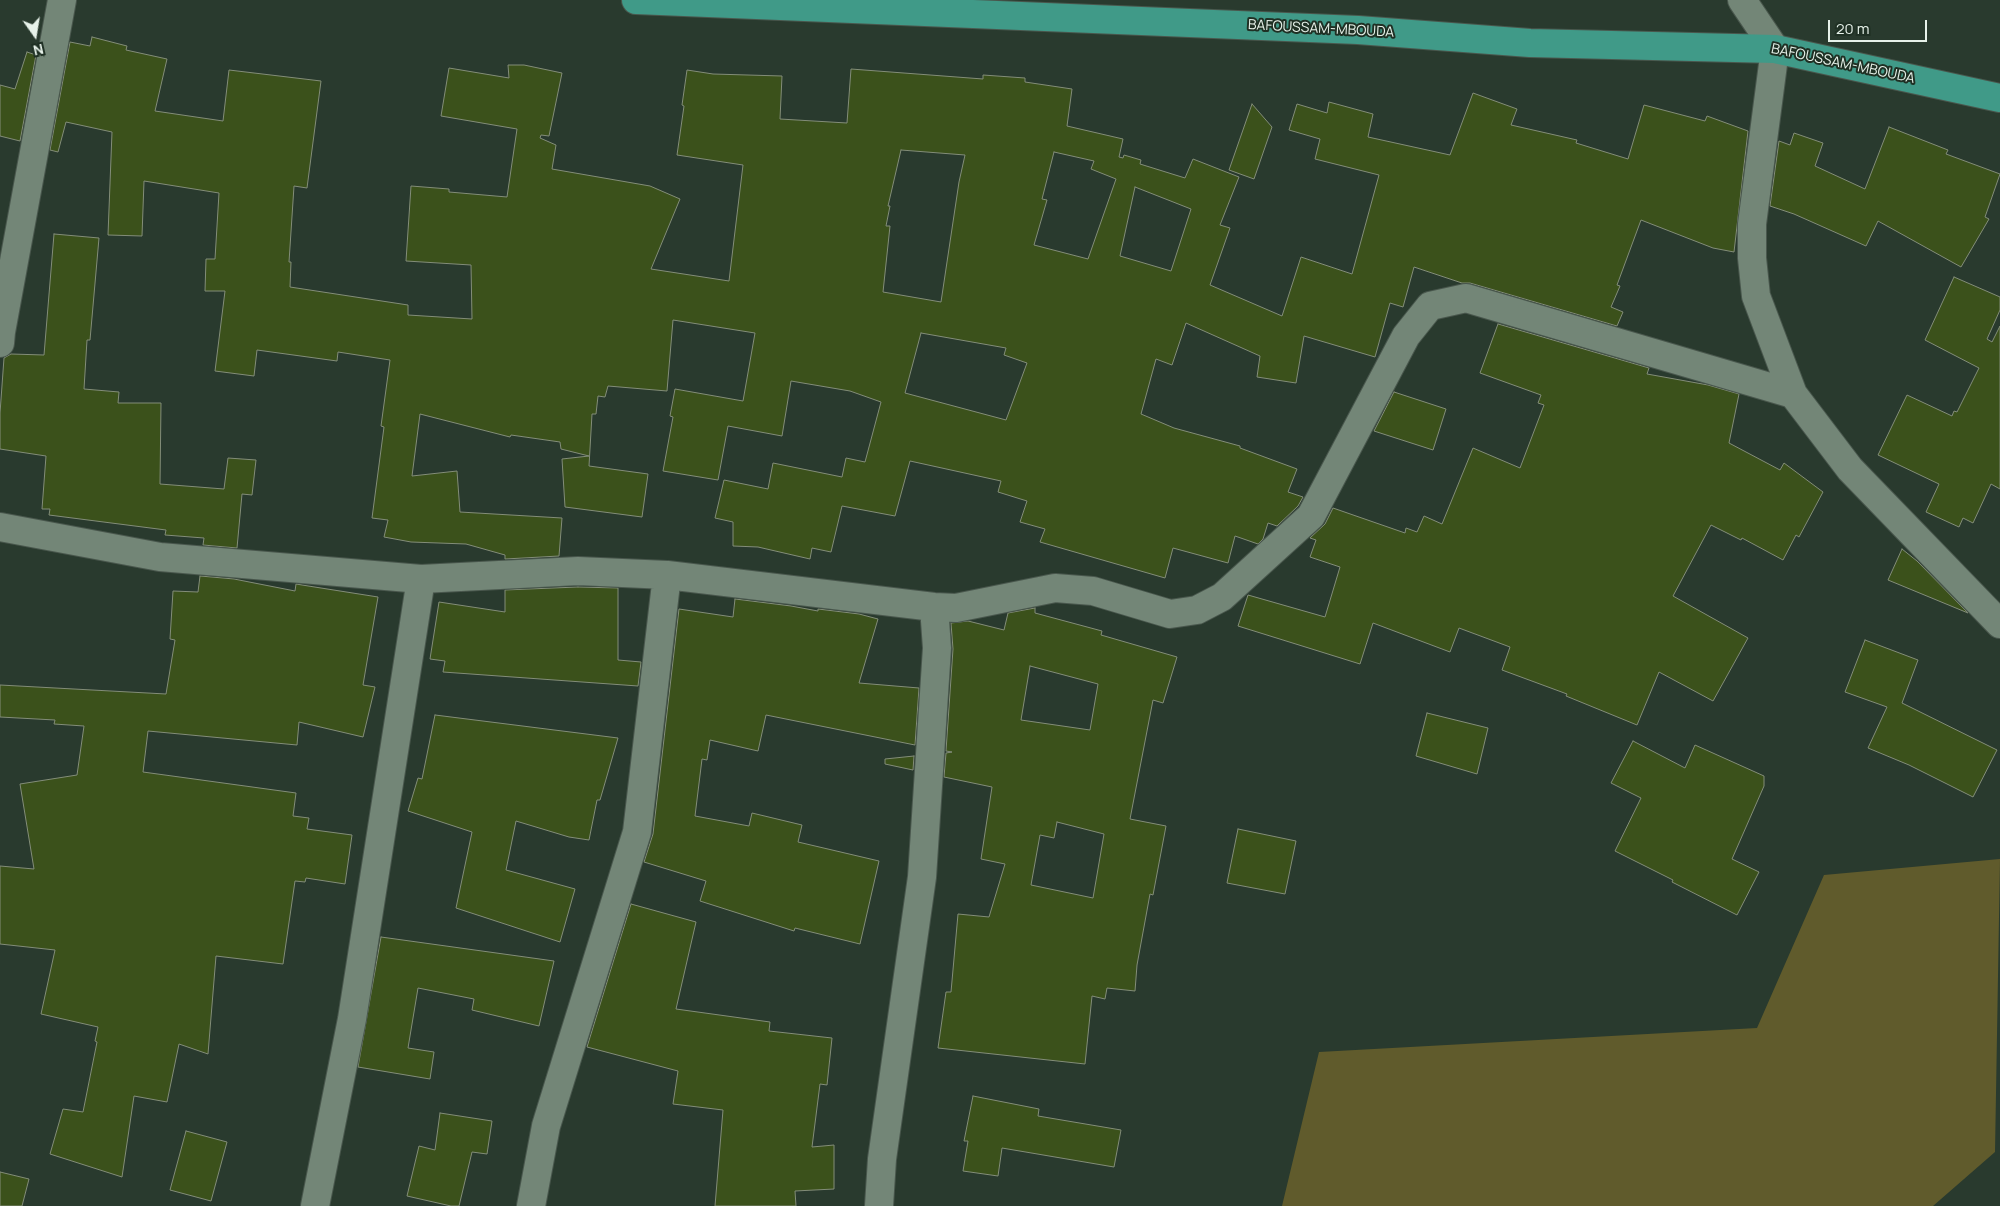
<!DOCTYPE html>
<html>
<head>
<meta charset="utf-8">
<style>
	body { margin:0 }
	#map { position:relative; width:2000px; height:1206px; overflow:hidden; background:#293a2e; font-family:Manrope,sans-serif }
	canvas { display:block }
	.north { position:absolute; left:10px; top:10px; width:50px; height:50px; -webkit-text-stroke:4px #1f3024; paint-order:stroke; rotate:167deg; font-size:14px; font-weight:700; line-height:20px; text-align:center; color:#e7f2ea }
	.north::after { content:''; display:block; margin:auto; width:18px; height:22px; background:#e7f2ea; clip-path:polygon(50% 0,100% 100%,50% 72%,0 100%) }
	.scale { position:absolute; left:1828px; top:20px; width:99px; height:22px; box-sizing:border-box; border:2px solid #e7f2ea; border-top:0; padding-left:6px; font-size:15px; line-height:18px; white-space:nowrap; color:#e7f2ea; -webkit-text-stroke:4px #1f3024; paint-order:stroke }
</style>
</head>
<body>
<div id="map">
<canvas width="2000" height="1206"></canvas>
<div class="north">N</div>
<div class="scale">20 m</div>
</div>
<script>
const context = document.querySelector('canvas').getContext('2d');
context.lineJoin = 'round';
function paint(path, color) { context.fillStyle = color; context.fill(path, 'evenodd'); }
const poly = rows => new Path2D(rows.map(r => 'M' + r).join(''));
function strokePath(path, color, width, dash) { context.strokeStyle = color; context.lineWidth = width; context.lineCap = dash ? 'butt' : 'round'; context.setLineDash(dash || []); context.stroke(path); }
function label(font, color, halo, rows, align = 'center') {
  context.font = font + ' Manrope,sans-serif'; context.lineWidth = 4; context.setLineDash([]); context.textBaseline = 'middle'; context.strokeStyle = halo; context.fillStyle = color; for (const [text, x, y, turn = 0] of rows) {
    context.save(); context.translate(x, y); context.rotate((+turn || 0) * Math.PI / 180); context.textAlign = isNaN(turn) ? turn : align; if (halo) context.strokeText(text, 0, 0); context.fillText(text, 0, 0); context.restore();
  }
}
paint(poly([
	[2000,859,1995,1152,1933,1206,1282,1206,1319,1052,1757,1028,1824,875]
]), '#605b2c');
const building = poly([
	[92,37,127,46,126,50,167,59,155,111,223,121,229,70,321,81,307,188,294,186,289,262,291,262,290,287,408,305,408,315,472,319,471,265,406,261,411,186,449,189,449,192,507,197,517,129,441,116,449,68,509,78,508,65,524,65,562,73,549,136,541,135,540,138,556,145,552,169,650,186,680,199,651,269,729,281,743,165,677,155,684,106,682,105,687,70,713,74,782,76,780,119,847,123,851,69,983,79,983,75,1025,78,1025,82,1072,89,1067,126,1123,139,1119,157,1123,158,1124,155,1141,160,1140,164,1185,178,1193,159,1239,177,1220,225,1230,228,1210,285,1282,316,1301,257,1352,274,1379,175,1315,159,1320,139,1289,130,1297,104,1327,113,1329,102,1373,114,1368,137,1450,155,1473,93,1517,109,1511,125,1577,140,1576,143,1628,159,1644,105,1705,121,1707,116,1748,131,1734,252,1713,248,1641,220,1617,285,1620,286,1611,307,1623,312,1617,326,1470,283,1462,283,1414,267,1403,307,1390,303,1375,357,1304,336,1296,383,1257,377,1260,356,1186,323,1172,365,1156,359,1141,414,1174,428,1240,446,1240,448,1297,469,1288,492,1303,497,1298,506,1277,526,1268,523,1263,539,1258,544,1235,536,1228,563,1173,548,1165,578,1040,542,1045,529,1020,522,1027,501,998,492,1001,481,910,461,895,516,842,506,831,552,812,548,810,559,758,547,733,546,733,522,715,518,724,480,768,489,773,463,842,477,846,458,865,462,881,402,850,391,791,381,782,436,728,426,718,480,663,471,673,417,670,416,675,389,743,401,755,333,673,320,667,391,608,386,605,397,598,396,596,414,592,414,589,466,648,474,642,517,565,507,562,459,589,456,561,449,560,442,511,435,510,437,420,414,412,476,457,471,460,512,562,518,559,556,505,559,505,555,466,544,411,542,384,537,388,520,372,518,384,427,381,426,390,360,338,352,337,361,257,350,254,376,215,371,225,291,205,291,206,259,215,259,219,193,144,181,142,236,108,235,112,132,66,122,58,152,50,150,70,42,90,46,92,37],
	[901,150,965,155,959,182,941,302,883,292,890,226,886,226,890,206,888,206,901,150],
	[1054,152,1094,161,1091,169,1116,179,1088,259,1034,245,1047,200,1042,199,1054,152],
	[1135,187,1191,209,1171,271,1120,256,1135,187],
	[921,333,1006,348,1004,355,1027,363,1006,420,905,393,921,333],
	[27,52,36,55,20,141,0,136,0,85,15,89,27,52],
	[1252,104,1272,127,1254,179,1229,170,1252,104],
	[1889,127,1948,150,1946,154,2000,174,1985,217,1989,219,1961,267,1878,221,1866,246,1794,214,1770,206,1779,141,1790,145,1794,133,1823,143,1815,166,1865,189,1889,127],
	[54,234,99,238,90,340,87,340,84,389,119,392,118,403,161,403,160,484,224,489,228,458,256,460,252,495,242,494,237,548,203,545,204,538,165,535,166,530,49,515,50,509,42,509,46,456,0,449,0,413,4,358,11,354,44,355,54,234],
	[1954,277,2000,297,2000,310,1987,339,1992,342,2000,326,2000,489,1991,484,1973,523,1963,518,1959,527,1926,512,1939,484,1878,455,1907,395,1952,416,1954,411,1957,412,1979,368,1925,340,1954,277],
	[1498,324,1649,368,1647,374,1708,385,1739,394,1729,443,1780,470,1784,463,1823,492,1799,537,1796,535,1783,560,1742,538,1741,540,1711,525,1673,596,1748,638,1713,701,1659,672,1637,725,1566,696,1567,694,1502,670,1510,647,1459,628,1450,652,1373,623,1360,664,1238,626,1248,595,1325,617,1340,567,1310,557,1316,540,1310,538,1325,524,1333,508,1405,533,1406,528,1417,532,1424,516,1442,524,1473,448,1520,468,1544,405,1538,403,1541,395,1480,373,1498,324],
	[1394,392,1446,409,1433,450,1374,431,1394,392],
	[1902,549,1917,561,1968,613,1888,580,1902,549],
	[200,576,234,579,295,591,296,584,302,585,378,597,363,685,375,687,363,737,299,722,297,745,148,731,143,772,296,793,293,816,309,818,307,829,352,835,345,884,306,878,305,882,295,881,283,964,216,956,208,1054,179,1044,167,1102,134,1096,122,1177,50,1154,63,1109,83,1112,97,1042,95,1041,98,1027,41,1014,55,950,0,944,0,866,34,869,20,784,77,775,84,726,54,724,55,720,0,717,0,685,166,694,175,640,170,639,173,591,198,592,200,576],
	[578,587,618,588,618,660,641,662,638,686,443,672,445,661,430,659,439,602,505,612,505,590,578,587],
	[735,599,791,606,818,611,818,609,859,614,878,619,859,683,919,688,915,745,766,715,758,751,710,740,707,760,702,759,695,816,749,826,752,813,802,825,798,842,879,861,860,944,795,928,794,931,700,901,706,881,644,862,653,834,679,609,733,617,735,599],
	[1035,608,1035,613,1102,631,1101,635,1177,657,1163,703,1153,700,1130,819,1166,826,1153,895,1150,894,1137,965,1135,991,1107,988,1105,999,1092,996,1085,1064,938,1048,946,992,951,992,958,914,989,917,1005,864,981,859,992,787,944,777,946,753,952,752,946,751,953,649,951,623,968,621,1004,630,1008,613,1035,608],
	[1030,666,1098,684,1090,730,1021,720,1030,666],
	[1057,822,1104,834,1093,898,1031,885,1040,835,1054,838,1057,822],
	[1865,640,1918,660,1902,703,1997,750,1973,797,1909,765,1868,748,1887,707,1845,692,1865,640],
	[1427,713,1488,728,1477,774,1416,756,1427,713],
	[435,715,618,738,600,800,597,800,589,840,569,837,516,821,506,870,575,889,560,942,456,908,472,832,408,811,418,778,422,779,435,715],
	[1633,741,1685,768,1695,745,1764,776,1764,786,1732,859,1759,872,1737,915,1672,882,1673,880,1615,851,1641,798,1611,783,1633,741],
	[914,756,913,770,885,764,885,759,914,756],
	[1238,829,1296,841,1285,894,1227,883,1238,829],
	[631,904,696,922,676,1009,770,1022,769,1031,832,1038,827,1085,820,1084,812,1147,834,1145,834,1189,795,1191,796,1206,715,1206,723,1110,673,1104,678,1071,587,1047,631,904],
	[381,937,554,961,539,1026,472,1010,474,999,418,988,408,1048,434,1052,430,1079,358,1067,381,937],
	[973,1096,1039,1109,1038,1116,1121,1130,1114,1167,1002,1148,998,1176,963,1171,968,1141,964,1141,973,1096],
	[440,1113,492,1121,487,1154,472,1152,459,1206,451,1206,407,1196,419,1146,435,1150,440,1113],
	[186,1131,227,1142,211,1201,170,1190,186,1131],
	[0,1172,29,1179,22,1206,0,1206,0,1172]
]);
paint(building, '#3b511b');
strokePath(building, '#838d79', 1);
const street = poly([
	[1742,0,1775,49,1752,224,1752,258,1756,296,1793,394,1850,469,2000,624],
	[0,343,1,332,62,0],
	[0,527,160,557,421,579,578,571,667,575,934,607,956,608,1055,588,1093,591,1170,614,1197,610,1222,597,1311,516,1406,336,1430,306,1466,298,1793,394],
	[315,1206,352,1019,421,579],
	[531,1206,546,1126,637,832,667,575],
	[879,1206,882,1159,922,877,937,648,934,607]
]);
const highway = poly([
	[636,0,1358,30,1530,43,1775,49,2000,98]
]);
strokePath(street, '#49574d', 30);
strokePath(highway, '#49574d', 30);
strokePath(street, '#738677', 28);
strokePath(highway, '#409a88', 28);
label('14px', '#e7f2ea', '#1f3024', [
	["BAFOUSSAM-MBOUDA",1321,29,3],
	["BAFOUSSAM-MBOUDA",1843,64,12]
]);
</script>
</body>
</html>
